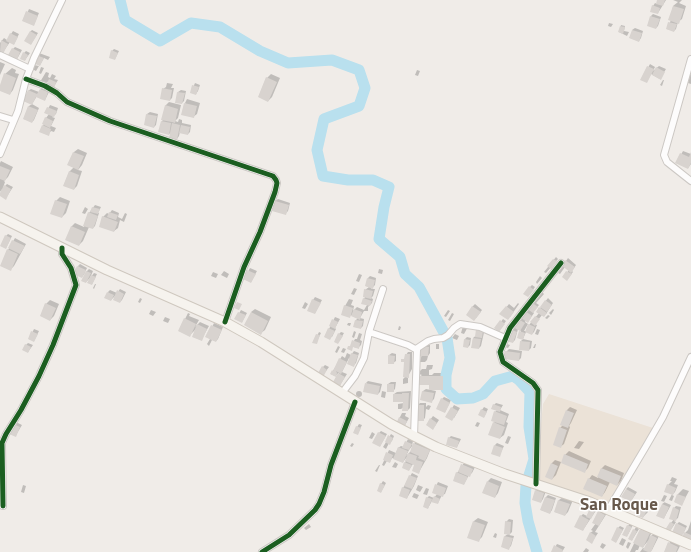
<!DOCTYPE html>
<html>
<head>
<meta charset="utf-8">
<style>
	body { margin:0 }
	canvas { display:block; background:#f0ece8 }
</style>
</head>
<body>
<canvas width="691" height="552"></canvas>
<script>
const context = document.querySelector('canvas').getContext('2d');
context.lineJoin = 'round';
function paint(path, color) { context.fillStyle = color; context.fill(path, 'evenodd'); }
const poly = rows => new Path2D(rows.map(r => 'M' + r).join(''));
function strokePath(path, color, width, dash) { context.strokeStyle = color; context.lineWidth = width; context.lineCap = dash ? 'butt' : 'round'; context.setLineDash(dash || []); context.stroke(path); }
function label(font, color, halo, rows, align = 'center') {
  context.font = font + ' "Titillium Web",sans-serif'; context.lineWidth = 3; context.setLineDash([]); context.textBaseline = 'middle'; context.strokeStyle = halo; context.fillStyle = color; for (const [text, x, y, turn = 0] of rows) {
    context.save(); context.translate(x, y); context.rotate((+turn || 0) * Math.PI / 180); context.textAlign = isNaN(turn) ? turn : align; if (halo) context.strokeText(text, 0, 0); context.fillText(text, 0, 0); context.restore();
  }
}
paint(poly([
	[549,394,653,428,608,504,539,480,537,470,543,404]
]), '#ebe2d7');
paint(poly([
	[658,0,666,0,658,13,653,6,655,3,657,4],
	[673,0,682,0,679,3,686,6,682,19,678,22,676,29,674,31,667,29,671,20,673,6,678,2],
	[29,9,39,13,34,24,24,20],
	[653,14,661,17,658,26,656,28,651,16],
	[609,23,613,24,611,27,608,26],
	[621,25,625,26,624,31,629,32,627,36,619,32],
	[635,28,643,31,641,38,639,41,632,30],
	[32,30,38,33,31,44,30,32],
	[13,31,19,34,14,44,10,42,3,52,0,51,0,43,4,38,7,40],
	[15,47,22,50,17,59,13,49],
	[114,49,119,51,115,59,112,51],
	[26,51,30,53,25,60,24,53],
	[39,53,50,57,48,60,44,58,40,65,34,62],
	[0,62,5,64,0,75],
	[650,64,655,67,653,71,659,66,666,69,660,79,651,74,642,79],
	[34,65,39,66,36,71,32,69],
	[41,67,44,68,41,74,39,73],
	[12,68,16,70,15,73,19,74,13,90,10,94,0,90,0,88,5,74],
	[417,70,420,71,418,76,415,75],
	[46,72,49,73,48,77,50,78,52,74,56,76,54,79,58,80,53,88,50,80,45,84,40,82],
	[691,72,691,84,688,83],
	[271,74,280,78,272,97,268,101,267,78],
	[663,80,664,80,662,86,660,85],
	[167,83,173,84,171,88,174,88,172,98,170,100,163,89,166,87],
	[195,83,200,85,198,91,196,94,191,92],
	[43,87,50,90,45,100,37,96,32,104,39,108,34,120,32,122,24,119,29,106,32,104,28,91,31,89,39,92],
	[181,90,186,91,184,101,182,103,178,92],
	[187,99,200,103,197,114,193,117,185,103],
	[169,102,181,105,178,118,175,121,178,122,179,119,182,120,182,123,191,125,190,132,188,134,180,132,179,136,177,139,171,134,160,132,162,121,164,119,165,106],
	[50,105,58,108,56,114,52,117,55,118,51,126,56,128,54,132,51,131,48,135,43,126,46,118,49,114,46,113],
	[150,112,158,114,156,125,154,127,147,114],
	[78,149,87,153,82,165,78,170,82,171,77,186,74,189,69,172,74,167,69,165,74,152],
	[683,151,691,154,691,164,688,168,677,162],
	[1,161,13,167,8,177,4,181,5,182,3,188,7,184,13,187,6,198,0,195,2,189,0,192,0,163],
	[60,197,70,201,66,213,62,217,56,201],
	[278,199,290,203,288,211,285,214,273,210,275,201],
	[95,205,101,207,98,213,99,213,95,226,93,228,89,227,83,241,79,245,71,227,75,223,84,227,89,213],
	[85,207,88,209,85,214,82,213],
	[112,210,119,213,118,217,122,219,125,213,127,214,124,222,120,220,118,228,114,231,103,217,107,213,109,214],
	[8,234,12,236,6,248,6,236],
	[15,238,26,244,14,266,10,270,8,250],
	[556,257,558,259,546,273,544,272],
	[568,258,576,265,572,271,573,272,569,277,563,277,569,270,565,267,560,274,558,273],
	[80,264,87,268,84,274,89,269,93,271,90,278,94,273,97,274,92,284,91,277,86,282,86,272,82,277,78,266],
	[250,268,257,271,251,282,244,279],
	[379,269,383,270,382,274,378,273],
	[224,271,229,274,227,278,221,275],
	[213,272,218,274,216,278,211,276],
	[359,274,362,275,359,282,356,281],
	[370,276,376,278,375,285,371,289,375,289,373,296,371,298,373,299,372,303,368,307,368,311,364,311,360,318,364,319,363,326,361,328,355,327,356,320,358,318,351,315,349,317,345,306,349,299,353,300,351,305,354,306,353,311,357,307,364,310,367,305,364,299,365,297,365,290,369,287,366,286,368,278],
	[540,276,542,278,537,284,536,282],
	[95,284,96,284,94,289,93,288],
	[532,285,535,287,530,294,530,287],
	[354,288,357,289,354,295,351,294],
	[120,289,126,292,122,300,120,302,116,295,111,300,108,292,110,290,117,293],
	[541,291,544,294,536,303,539,305,533,312,534,313,530,319,526,320,525,322,528,324,524,331,527,331,529,325,539,313,537,312,548,298,553,303,546,314,542,315,535,324,537,325,534,332,532,334,526,332,523,339,532,341,531,348,529,350,521,341,523,339,518,338,521,331,518,329,515,340,513,342,511,330],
	[315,297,322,300,315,313,313,300],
	[140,298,142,299,140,303,138,302],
	[50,300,59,304,54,316,50,320,46,304],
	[305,302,308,304,305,309,302,308],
	[518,303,519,304,510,317,501,314,509,304,514,308],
	[475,304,482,310,476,318,472,307],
	[255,309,271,317,265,330,261,333,251,312],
	[553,309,554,310,551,315,549,313],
	[151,310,156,312,153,316,149,314],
	[241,310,247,313,242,322,236,319],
	[448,310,450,311,446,317,444,316],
	[188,313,190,314,189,316,199,320,195,327,200,322,209,326,201,340,196,329,189,336,185,319],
	[452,313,454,314,450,321,448,320],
	[548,315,550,316,547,319,545,318],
	[165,317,170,319,168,323,163,321],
	[335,317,340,319,335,328,336,329,332,337,325,337],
	[503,319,506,321,501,328,496,328],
	[214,323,223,327,218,339,216,341,212,340,209,346,207,344,210,339,207,337],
	[348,323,351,323,350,326,347,325],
	[469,325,464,334,461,333,463,326],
	[399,326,401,327,400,330,398,330],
	[485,328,481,346,479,348,472,347,473,338],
	[34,329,39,331,34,341,29,339],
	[537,329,540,330,538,335,535,334],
	[354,331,356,332,354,338,352,337],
	[319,332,321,333,316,343,314,342],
	[341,332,344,333,340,340,339,334],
	[359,333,362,334,360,340,362,341,361,345,358,348,349,346,351,346,355,339,357,339],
	[455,334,459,336,457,340,452,338],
	[467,337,471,338,470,345,468,347,465,339],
	[28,343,33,345,28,352,26,345],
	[436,344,439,344,439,349,436,349],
	[507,344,510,345,508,348,505,347],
	[535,344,536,344,535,348,533,348],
	[424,345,430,345,430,353,428,356,427,360,425,362,420,362],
	[338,346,340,347,337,353,335,352],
	[343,348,346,349,344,353,341,352],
	[509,349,522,351,521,358,519,360,506,352],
	[354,351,359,353,356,363,353,366,349,358,342,372,347,374,340,385,334,382,340,372,335,376,331,374,342,356,345,358,347,353,351,355],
	[408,352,412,352,412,369,407,378,408,378,408,383,403,384,403,379,406,376,406,355],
	[392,353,396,354,396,361,393,363,389,355],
	[325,365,329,367,323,375,323,367],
	[427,365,433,365,432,369,429,370,429,375,432,375,434,373,446,373,446,385,442,389,419,377,422,375,419,374,420,371,422,369,426,369],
	[368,381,382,384,380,392,378,394,366,383],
	[391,382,396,382,395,389,393,391,388,384],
	[426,389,436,391,434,399,432,401,422,399,423,391],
	[382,391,386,392,385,398,381,397],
	[411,391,410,408,408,410,404,407,401,409,398,409,398,404,404,403,404,401,394,394,397,392],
	'356 394a3 3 0 1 1 6 0a3 3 0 1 1-6 0Z',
	[444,397,451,400,445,412,442,399],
	[420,403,426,403,426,407,428,405,431,406,429,410,426,409,425,418,423,420,418,405],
	[496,403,503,405,500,410,509,414,506,422,508,423,504,435,500,438,494,423,495,421,495,412,497,410,494,405],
	[454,405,460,408,454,418,447,416],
	[484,407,488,409,484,417,479,414],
	[570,407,577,410,571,423,569,426,570,427,564,444,560,447,560,428,563,425,567,410],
	[402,413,406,413,405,416,409,418,404,427,397,423],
	[433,416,439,420,435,426,427,424],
	[16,422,22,425,16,435,10,433],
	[477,422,480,423,478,427,475,426],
	[359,424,362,425,358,433,354,432],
	[381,431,387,434,380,446,379,433],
	[372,432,375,434,372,439,369,438],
	[391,434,394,436,392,441,389,443,386,449,383,447],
	[451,436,461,439,457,447,449,438],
	[508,436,511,437,508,444,505,443],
	[408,439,413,441,412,446,416,442,431,448,427,458,419,472,416,465,413,464,409,470,405,463,407,457,403,462,392,458,390,462,387,461,384,466,382,465,389,450,396,453,398,448,401,446,404,447],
	[413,445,411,451,406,456,409,450],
	[579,441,584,442,579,449,574,448],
	[352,443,354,444,352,447,350,446],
	[497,443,504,446,499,456,495,445],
	[569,451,591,461,588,468,584,472,565,455],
	[555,460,561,462,556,475,552,479,551,464],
	[395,462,398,464,396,468,392,467],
	[464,463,475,467,472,473,469,475,464,484,457,473],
	[379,465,380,465,377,472,375,471],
	[605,465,624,473,621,481,617,485,610,482,605,492,602,496,589,479,592,475,598,478,601,469],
	[412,473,418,476,414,486,407,498,403,488],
	[672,477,677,479,674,484,678,485,675,492,672,495,674,496,672,501,669,500,672,494,668,485,672,481,670,481],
	[491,478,502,482,498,493,495,497,488,481],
	[383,481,386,483,381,492,381,484],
	[438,482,448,486,445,494,442,495,438,503,432,501,428,508,427,498,429,496,434,498,437,494,433,492],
	[23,485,26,486,24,493,21,492],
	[418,485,423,487,420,492,416,490],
	[628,487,637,492,631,501,626,489],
	[426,488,429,489,427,495,423,494],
	[538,488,546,491,543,499,541,502,536,490],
	[683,489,689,491,682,504,675,502,678,494],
	[414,493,419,495,417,499,412,497],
	[548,495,556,498,552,510,550,513,541,510,546,497],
	[664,495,667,496,664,502,671,505,664,518,662,504,665,502,661,501],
	[563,497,573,500,568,512,565,515,555,512,559,500],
	[646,503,651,504,648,512,643,517,638,509,643,505,645,505],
	[676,506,681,507,678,518,674,521,676,522,670,531,671,523,674,519,674,508],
	[593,507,597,509,583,530,581,516,583,514,587,516],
	[601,509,607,513,595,532,598,533,592,542,590,533,593,531,591,530,596,523,598,512],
	[478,518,488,522,482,537,478,541,468,537,474,521],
	[509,519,513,520,512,532,509,535,514,536,511,546,509,548,502,546,505,536,508,534,506,522],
	[691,521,691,541,685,533,688,530],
	[679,522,687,526,683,534,677,524],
	[630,523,633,525,627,536,628,526],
	[309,524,311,527,306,530,304,528],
	[620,526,624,528,616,542,618,528],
	[645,526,653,530,649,538,654,533,659,536,652,550,650,552,640,552,643,548,645,549,648,541,643,547,640,545,638,550,636,550,635,552,630,552,641,529],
	[636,527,639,529,632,540,629,539],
	[495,533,497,534,496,538,493,537],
	[622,538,626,540,623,546,619,544],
	[673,540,681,544,677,552,665,552,669,543],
	[628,542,631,543,628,549,626,547],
	[602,543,606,545,603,549,600,547],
	[557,544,565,547,562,552,552,552],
	[586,548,589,550,588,552,583,552]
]), '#0003');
strokePath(poly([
	[120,0,125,20,160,41,191,23,220,27,260,51,288,63,332,60,359,70,365,88,359,106,324,119,317,150,323,176,348,180,373,180,389,187,384,207,379,239,400,257,405,274,419,287,447,338,450,358,446,375,446,389,457,399,473,398,483,394,495,381,513,376,519,380,530,392,529,427,534,459,526,485,525,503,528,521,537,552]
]), '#b9e0ee', 11);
paint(poly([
	[657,0,665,0,663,6,656,4],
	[652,5,660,8,658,14,650,12],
	[673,6,684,9,679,24,668,20],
	[26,11,38,16,34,26,22,21],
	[650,16,660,19,656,29,647,26],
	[668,22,677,24,674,32,666,29],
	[620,26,625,27,623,34,618,32],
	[632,30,642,33,639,42,629,38],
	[30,31,37,35,31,45,24,41],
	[10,33,18,37,14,45,6,41],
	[1,40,8,44,3,54,0,52],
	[12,48,20,52,17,60,8,55],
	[111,50,118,53,115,60,109,58],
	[23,52,28,55,25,61,20,59],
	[36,55,44,58,40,66,33,63],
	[647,66,654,69,647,83,640,80],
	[656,67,665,72,661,80,652,75],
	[4,73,16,78,10,95,0,91,0,85],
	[266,77,277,82,268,102,258,97],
	[49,79,56,82,54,89,46,86],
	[192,85,199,87,196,95,190,93],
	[162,88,172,90,170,101,160,99],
	[40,89,48,92,45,101,36,97,32,105,23,101,28,90,37,94],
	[177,92,185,93,182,104,175,103],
	[184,103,197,106,194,118,181,115],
	[165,105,178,109,175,123,172,122,173,120,172,122,161,120],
	[28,106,38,110,32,123,23,119],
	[47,107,57,111,54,117,44,113],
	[146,114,157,116,154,128,144,125],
	[45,117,53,121,50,128,42,124],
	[161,121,171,123,169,135,158,132],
	[172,123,180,125,177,140,169,138],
	[42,125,51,129,49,136,39,132],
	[181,125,190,127,188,135,179,133],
	[73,152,84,156,78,170,67,165],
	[691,152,691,163,688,169,675,163,680,153,689,157],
	[0,166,10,170,5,181,0,179],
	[69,171,79,175,74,190,63,186],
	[4,185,11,189,6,200,0,196,0,193],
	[55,200,67,204,62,218,50,214],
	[275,201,289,205,286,215,272,211],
	[92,207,100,209,98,214,90,212],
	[88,212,98,216,93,229,83,226],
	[109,212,118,215,116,220,107,217],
	[102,216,118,222,114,232,99,227],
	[71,226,85,232,79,246,65,240],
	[5,235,11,238,6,249,0,246],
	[12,240,25,246,20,254,8,248],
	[7,249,18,254,11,271,0,266],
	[553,259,557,261,551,269,547,266],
	[565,260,575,267,571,273,561,265],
	[77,266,86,270,82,278,73,274],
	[247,270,256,274,251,283,243,279],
	[86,271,91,273,86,283,81,281],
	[566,271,572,274,567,281,562,277],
	[91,275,96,277,92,285,87,283],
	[367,278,375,280,373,289,365,286],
	[529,286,534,290,528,297,523,294],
	[364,289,373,291,371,299,363,297],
	[117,290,124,294,120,303,113,300],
	[107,292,114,295,111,301,104,298],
	[363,298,372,301,370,306,361,304],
	[312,299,321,303,315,314,307,311],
	[545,300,552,305,547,312,540,307],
	[237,302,242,304,239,310,234,308],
	[531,302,538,307,533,313,526,308],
	[45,303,56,308,50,321,40,316],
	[344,305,353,308,350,318,341,315],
	[472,306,481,312,474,321,466,315],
	[506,306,514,312,508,320,499,314],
	[539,307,547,313,544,317,536,312],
	[354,309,362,312,360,320,351,316],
	[525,311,532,316,528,323,520,317],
	[238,312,246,315,242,323,234,319],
	[251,312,268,321,261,335,244,325],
	[535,316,540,319,535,326,530,322],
	[184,318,196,324,190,337,178,331],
	[332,319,338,322,335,329,329,326],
	[518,319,525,323,520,331,513,327],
	[355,320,363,321,361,329,353,327],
	[500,320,505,324,499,332,494,328],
	[197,324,207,329,202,341,192,337],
	[528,324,535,327,532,335,525,332],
	[211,325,222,330,216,342,205,337],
	[328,328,335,331,330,340,324,337],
	[476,329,483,330,482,338,475,337],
	[510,329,517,332,513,343,506,341],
	[31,331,38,334,34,342,28,339],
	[519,331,525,333,523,340,517,338],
	[338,333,343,336,338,344,334,342],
	[316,334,320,335,317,344,312,343],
	[473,338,481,339,479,349,471,348],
	[464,339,470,340,468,348,463,347],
	[352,340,360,343,359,349,353,347,352,351,347,349,348,346,350,346],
	[520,341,530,342,529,351,519,350],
	[25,344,31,347,28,353,22,350],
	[421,346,429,347,428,356,420,356],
	[505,351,520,353,519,361,504,359],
	[351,353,358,355,354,367,347,364],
	[405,354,410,354,409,378,403,377,404,362,401,362,401,359,404,359],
	[388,355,395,356,394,364,388,364],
	[339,358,347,362,341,374,336,371,337,373,336,377,330,374,332,370,333,371],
	[322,366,327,370,323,377,318,373],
	[338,373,345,377,340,386,333,382],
	[418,376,443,376,443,390,429,390,429,385,418,385],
	[365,383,380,386,378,395,363,392],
	[387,384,394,384,394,392,387,392],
	[422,391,434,393,432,403,420,400],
	[402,393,409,393,408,411,402,411,403,402,393,402,393,394,402,394],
	[441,398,450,403,445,413,436,409],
	[493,404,501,407,500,412,491,409],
	[417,405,424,405,424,421,416,421],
	[451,407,458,411,452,421,445,417],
	[481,409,487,412,484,418,478,415],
	[566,410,574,413,568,428,560,425],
	[494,411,507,416,504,425,491,421],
	[399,417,407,421,404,428,396,424],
	[430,418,437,423,433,430,426,425],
	[493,422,505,427,500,439,488,435],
	[13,424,20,427,16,437,9,434],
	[356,426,361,428,358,435,353,433],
	[559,427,567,430,561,448,553,445],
	[378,432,386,436,380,447,372,443],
	[388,435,393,438,390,445,385,442],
	[448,437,459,441,457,448,446,445],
	[405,441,412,444,409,450,402,448],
	[413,443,430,450,425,461,418,458,419,456,410,452],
	[494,445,503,448,500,457,491,454],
	[398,447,408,451,403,463,393,459],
	[386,452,393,455,390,463,383,460],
	[408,453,417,456,416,460,423,462,419,474,412,471,414,465,405,461],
	[564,454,588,464,585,473,561,463],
	[404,462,412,465,409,471,402,468],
	[551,463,558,466,552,480,545,477],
	[461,464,473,469,470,477,458,472],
	[601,468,621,476,617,486,597,477],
	[456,472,468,477,464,485,453,481],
	[409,475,417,478,412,489,404,486],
	[588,478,607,486,602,497,583,489],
	[487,481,499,486,495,498,482,493],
	[380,483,385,485,381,493,377,491],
	[435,484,446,488,443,497,432,493],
	[667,484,676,488,673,495,664,492],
	[402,487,410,490,407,499,399,496],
	[626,489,635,494,631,502,621,497],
	[535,490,544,493,541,503,532,500],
	[677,494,686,497,682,506,674,502],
	[434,496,440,499,438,504,431,502],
	[426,497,432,499,428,509,423,507],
	[545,497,555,500,550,514,540,510],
	[558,500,570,504,565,516,554,512],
	[662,504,669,507,664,519,656,516],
	[673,507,679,510,676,521,669,519],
	[590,508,595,511,591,519,586,517],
	[638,509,646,512,643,518,635,515],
	[598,511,605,515,599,526,592,523],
	[580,515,589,520,583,531,574,527],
	[473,521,485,525,479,542,467,538],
	[505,521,511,522,510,535,504,534],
	[670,522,674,524,670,532,665,530],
	[676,523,686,528,681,538,672,533],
	[627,525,632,527,627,537,622,535],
	[617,527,623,530,616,543,611,540],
	[633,529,637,531,632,541,628,539],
	[640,529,650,533,643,548,633,543],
	[590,532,596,536,592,544,586,540],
	[684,532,691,535,691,542,682,539],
	[651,535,657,538,651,552,648,552,643,550],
	[504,536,513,538,509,550,501,547],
	[668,542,678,547,676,552,664,552],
	[554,545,563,550,562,552,551,552]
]), '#d8d3cf');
const minor = poly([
	[0,55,30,69],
	[691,59,664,155,667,162,691,181],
	[26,79,45,86,57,93,67,102,110,121,273,176,276,180,277,183,275,192,260,232,244,267,225,322],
	[0,116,13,120],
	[0,154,18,111,26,79,34,58,62,0],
	[369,332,408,345,417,350,414,436],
	[416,349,428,341,434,339,443,338,448,335,454,328,460,324,480,327,505,338],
	[342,393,355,376,364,358,369,332,383,289],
	[536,484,538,390,533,383,503,362,500,352,510,328,561,263],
	[3,506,2,443,6,434,21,410,39,376,53,345,76,285,71,268,62,254,62,248],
	[608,510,645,448,663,417,691,357],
	[262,552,289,535,315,510,319,504,324,492,331,465,355,402]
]);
const secondary = poly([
	[0,217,107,270,225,322,261,342,391,424,414,436,436,447,505,474,590,502,691,545]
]);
strokePath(minor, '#ccc8c4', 8);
strokePath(secondary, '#cfc8bf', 11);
strokePath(minor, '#fdfcfc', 6);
strokePath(secondary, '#f6f3ee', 9);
strokePath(poly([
	[26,79,45,86,57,93,67,102,110,121,273,176,276,180,277,183,275,192,260,232,244,267,225,322],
	[536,484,538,390,533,383,503,362,500,352,510,328,561,263],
	[3,506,2,443,6,434,21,410,39,376,53,345,76,285,71,268,62,254,62,248],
	[262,552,289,535,315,510,319,504,324,492,331,465,355,402]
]), '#1b5e20', 5);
label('bold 17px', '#68594c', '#fff', [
	["San Roque",619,506]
]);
</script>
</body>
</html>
